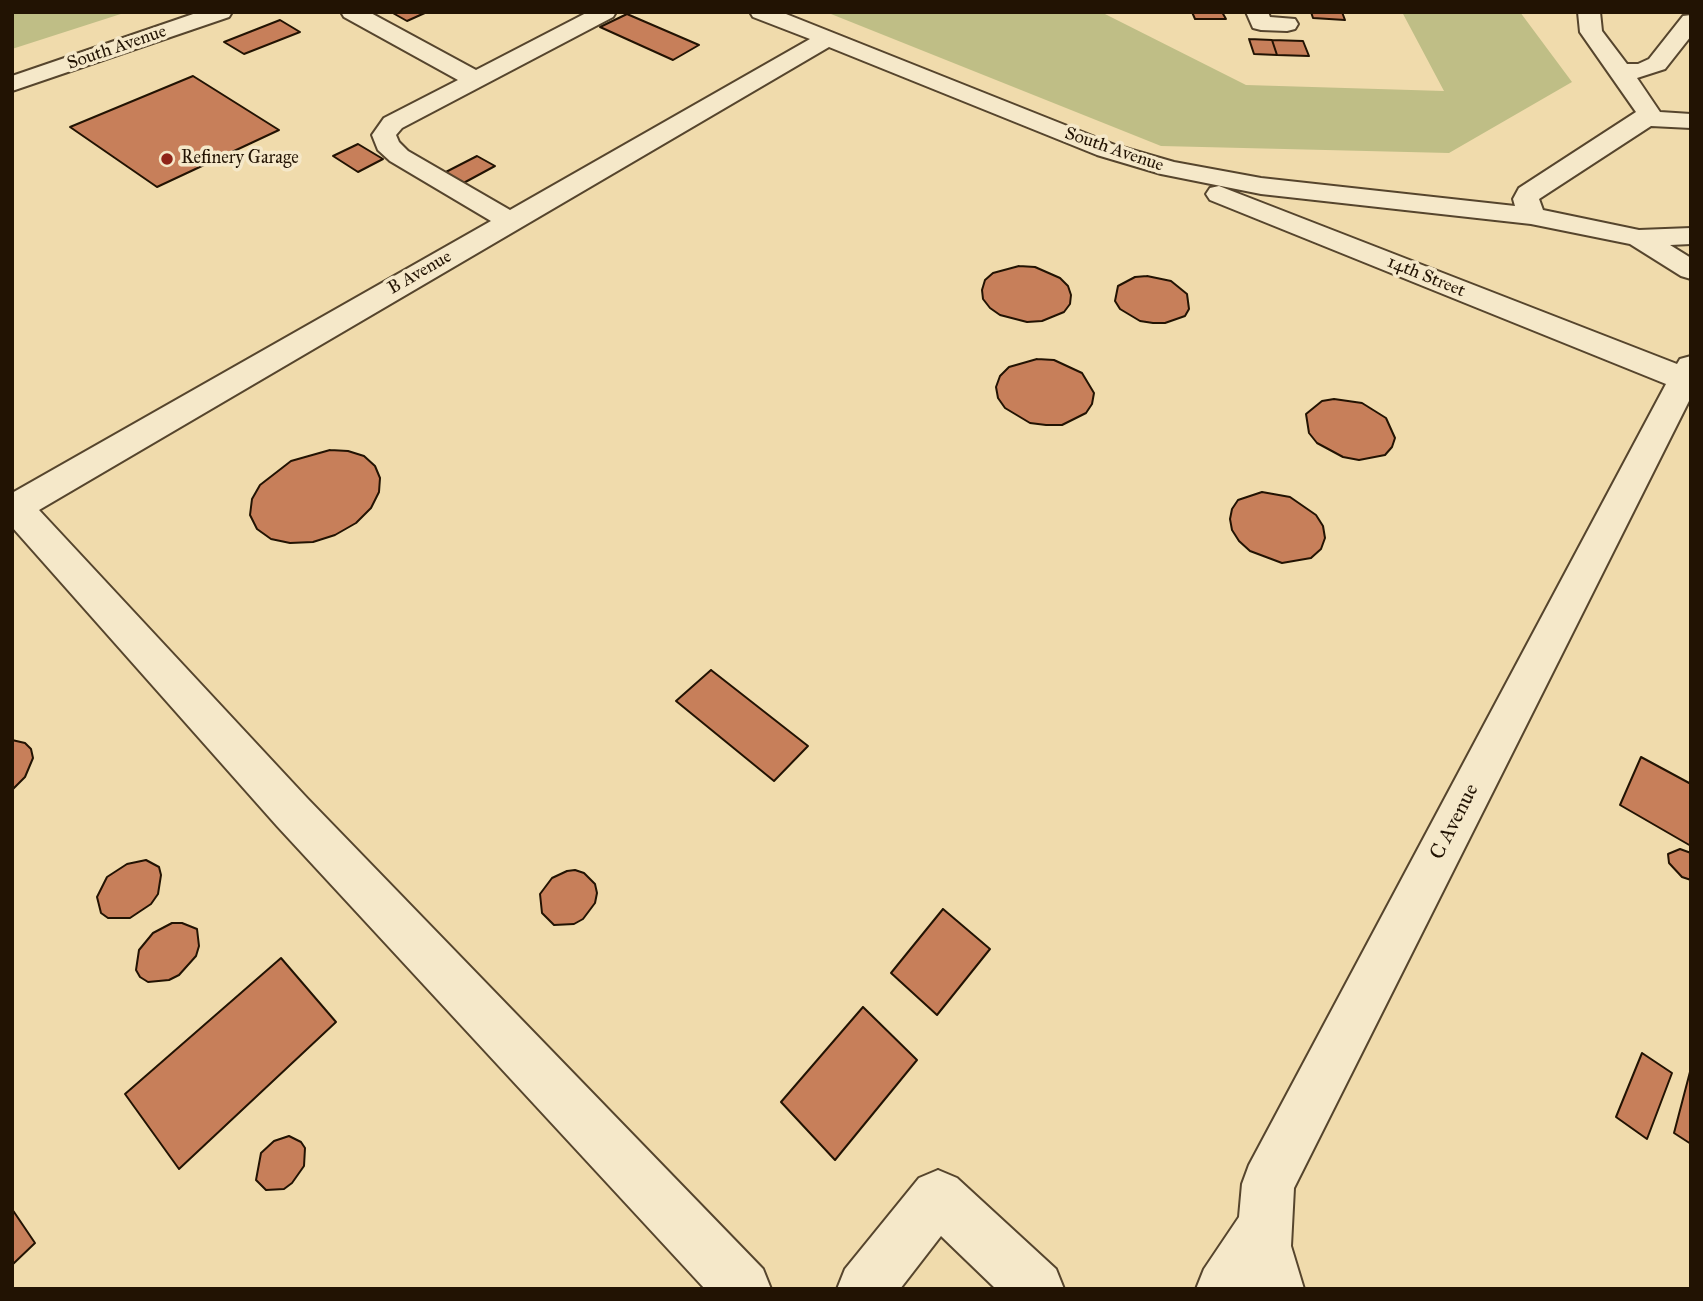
<!DOCTYPE html>
<html>
<head>
<meta charset="utf-8">
<style>
	body { margin:0 }
	#map { position:relative; width:1703px; height:1301px; overflow:hidden; background:#f0dbac; font-family:"IM FELL Great Primer",serif }
	canvas { display:block }
	.frame { position:absolute; inset:0; border:14px solid #221303; pointer-events:none }
</style>
</head>
<body>
<div id="map">
<canvas width="1703" height="1301"></canvas>
<div class="frame"></div>
</div>
<script>
const context = document.querySelector('canvas').getContext('2d');
context.lineJoin = 'round';
function paint(path, color) { context.fillStyle = color; context.fill(path, 'evenodd'); }
const poly = rows => new Path2D(rows.map(r => 'M' + r).join(''));
function strokePath(path, color, width, dash) { context.strokeStyle = color; context.lineWidth = width; context.lineCap = dash ? 'butt' : 'round'; context.setLineDash(dash || []); context.stroke(path); }
function label(font, color, halo, rows, align = 'center') {
  context.font = font + ' "IM FELL Great Primer",serif'; context.lineWidth = 7; context.setLineDash([]); context.textBaseline = 'middle'; context.strokeStyle = halo; context.fillStyle = color; for (const [text, x, y, turn = 0] of rows) {
    context.save(); context.translate(x, y); context.rotate((+turn || 0) * Math.PI / 180); context.textAlign = isNaN(turn) ? turn : align; if (halo) context.strokeText(text, 0, 0); context.fillText(text, 0, 0); context.restore();
  }
}
paint(poly([
	[12,12,127,12,12,49],
	[826,12,1101,12,1246,85,1444,91,1402,12,1520,12,1572,82,1449,153,1161,146]
]), '#bfbe86');
const building = poly([
	[391,12,427,12,407,21,391,12],
	[1192,12,1222,12,1226,19,1195,19,1192,12],
	[1311,12,1342,12,1345,20,1313,18,1311,12],
	[627,14,699,45,673,60,600,27,627,14],
	[280,20,300,32,244,54,224,42,280,20],
	[1249,39,1272,40,1277,55,1254,54,1249,39],
	[1272,40,1303,41,1309,56,1277,55,1272,40],
	[193,76,279,130,157,187,70,127,193,76],
	[358,144,383,159,358,172,333,156,358,144],
	[477,156,495,166,458,186,440,175,477,156],
	[1019,266,1035,267,1060,278,1068,286,1071,295,1070,304,1064,312,1042,321,1027,322,1000,315,990,308,983,299,982,290,985,280,993,273,1019,266],
	[1147,276,1171,281,1187,294,1189,309,1185,316,1165,323,1153,323,1140,321,1120,309,1115,301,1118,286,1135,277,1147,276],
	[1037,359,1054,360,1082,373,1094,393,1092,404,1086,413,1062,425,1046,425,1030,423,1005,408,998,398,996,387,1000,376,1009,367,1037,359],
	[1334,399,1362,403,1386,418,1395,438,1392,447,1385,455,1359,460,1343,457,1317,443,1309,433,1306,414,1322,401,1334,399],
	[330,450,348,451,364,456,375,466,380,478,379,492,371,508,356,523,335,535,313,542,290,543,271,539,257,529,250,515,252,499,260,485,291,461,330,450],
	[1262,492,1290,497,1316,515,1323,526,1325,538,1321,549,1311,558,1282,563,1250,551,1239,541,1232,530,1230,519,1232,509,1238,500,1262,492],
	[711,670,808,746,774,781,676,701,711,670],
	[12,740,25,743,31,749,33,758,25,777,12,790,12,740],
	[1641,757,1691,784,1691,846,1620,805,1641,757],
	[1680,849,1691,853,1691,880,1682,877,1669,863,1668,854,1680,849],
	[146,860,159,867,161,875,158,894,151,904,130,918,108,918,101,913,97,897,107,877,127,864,146,860],
	[575,870,584,873,595,884,597,893,595,903,583,919,574,924,554,925,542,913,540,894,552,878,567,871,575,870],
	[943,909,990,949,937,1015,891,973,943,909],
	[172,923,182,923,197,929,199,946,196,956,179,975,169,980,148,982,140,977,136,970,139,950,153,933,172,923],
	[281,958,336,1022,179,1169,125,1094,281,958],
	[863,1007,917,1060,835,1160,781,1102,863,1007],
	[1642,1053,1672,1073,1647,1139,1616,1117,1642,1053],
	[1691,1068,1691,1144,1674,1133,1691,1068],
	[289,1136,301,1142,305,1148,304,1166,292,1183,284,1189,266,1190,256,1180,261,1153,274,1141,289,1136],
	[12,1209,35,1243,12,1265,12,1209]
]);
paint(building, '#c77f5a');
strokePath(building, '#221303', 2);
const minor = poly([
	[199,12,232,12,229,17,12,91,12,76,199,12],
	[341,12,369,12,476,70,588,12,616,12,613,17,402,128,396,135,399,142,408,151,510,210,810,39,753,17,750,12,781,12,1115,145,1174,162,1261,178,1515,206,1513,199,1519,188,1636,112,1580,32,1578,12,1600,12,1602,31,1627,64,1638,64,1649,59,1683,16,1691,15,1691,36,1665,69,1637,78,1660,112,1691,114,1691,128,1651,126,1539,199,1543,210,1639,230,1691,228,1691,244,1670,245,1691,258,1691,279,1681,276,1630,244,1531,224,1261,194,1161,174,1097,155,829,47,39,510,307,798,763,1269,771,1289,705,1289,277,826,12,527,12,493,491,221,390,161,378,150,372,135,384,118,458,80,344,17,341,12],
	[1246,12,1268,12,1270,17,1295,19,1298,24,1295,29,1287,31,1261,30,1253,28,1246,12],
	[1219,186,1677,364,1680,359,1691,356,1691,397,1294,1188,1291,1246,1304,1289,1196,1289,1204,1269,1239,1217,1242,1184,1249,1165,1666,384,1210,200,1206,194,1210,188,1219,186],
	[938,1170,957,1178,1056,1269,1064,1289,996,1289,941,1236,900,1289,837,1289,845,1269,919,1178,938,1170]
]);
strokePath(minor, '#56452d', 4);
paint(minor, '#f5e8c9');
for (const [x, y, r, color] of [
	[167,159,7,"#8f2418"]
]) { const dot = new Path2D(); dot.arc(x, y, r, 0, 2 * Math.PI); context.fillStyle = color; context.fill(dot); strokePath(dot, '#f5e8c9', 2.5); }
label('18px', '#221303', '#f5e8c9', [
	["South Avenue",117,48,-19],
	["South Avenue",1114,150,19],
	["B Avenue",420,273,-30],
	["14th Street",1426,277,22]
]);
label('18px', '#221303', '#f5e8c9', [
	["Refinery Garage",181,159]
], 'left');
label('21px', '#221303', '#f5e8c9', [
	["C Avenue",1455,822,-63]
]);
</script>
</body>
</html>
